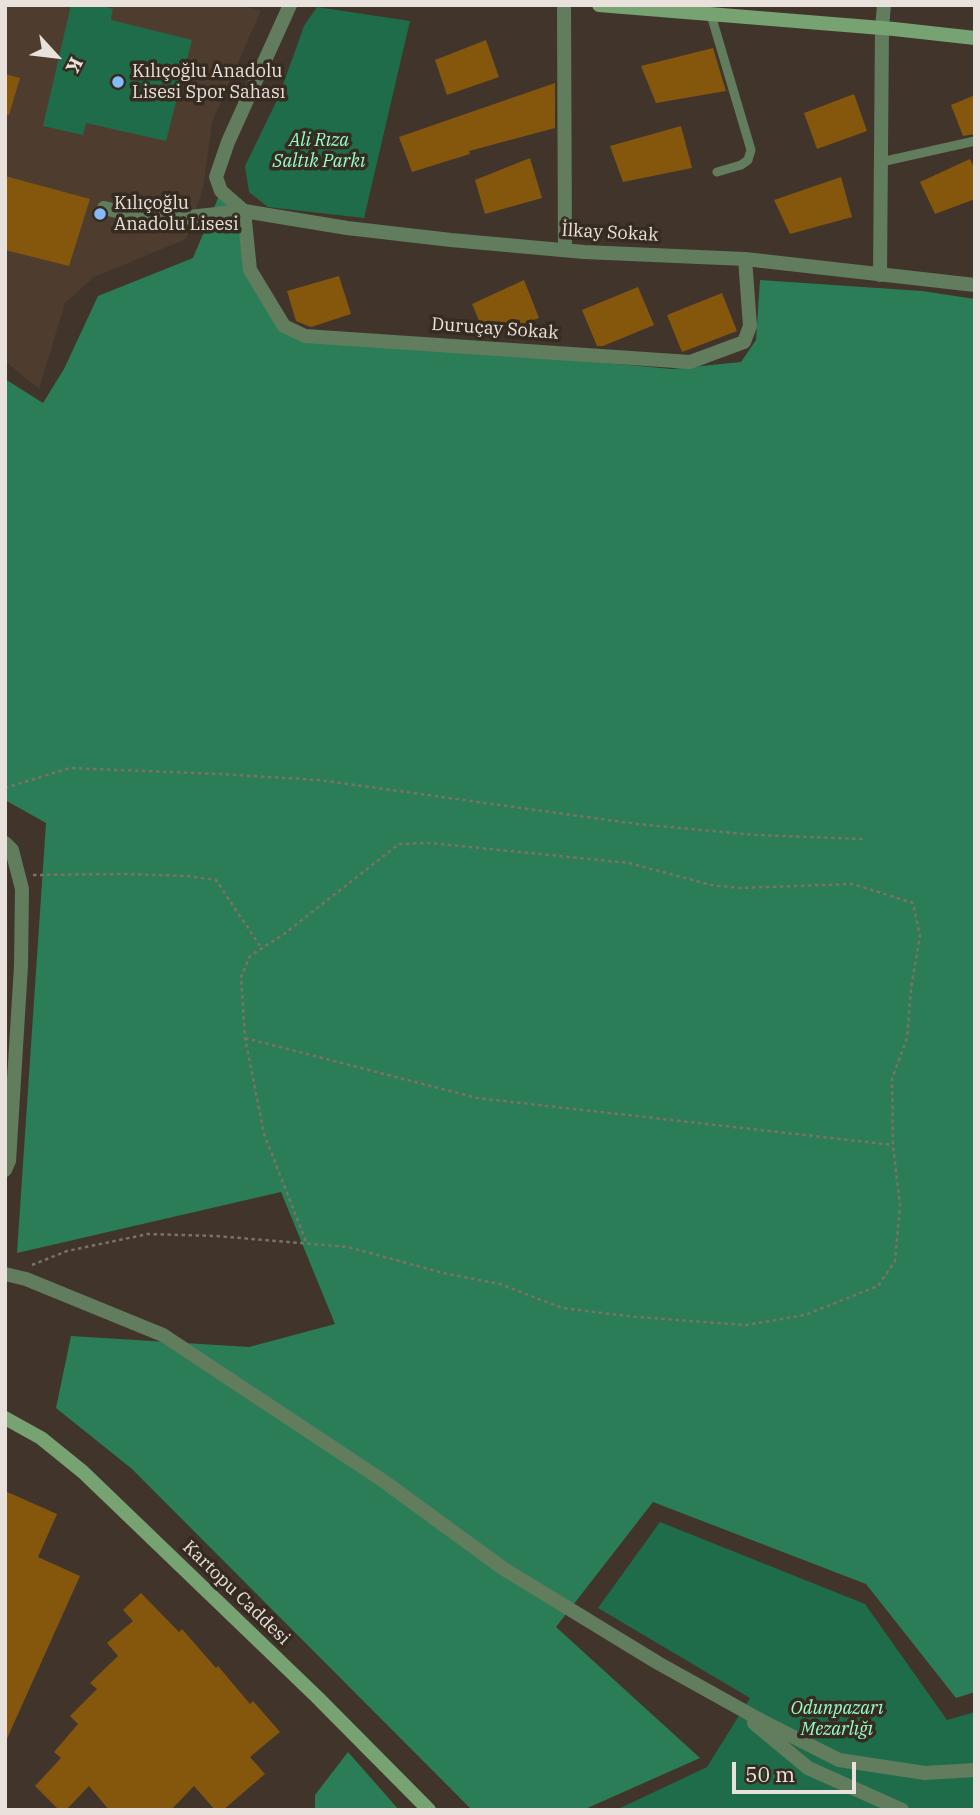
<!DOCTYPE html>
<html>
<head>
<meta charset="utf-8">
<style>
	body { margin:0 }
	#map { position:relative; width:980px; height:1815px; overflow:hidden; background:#41352b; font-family:"IBM Plex Serif",serif }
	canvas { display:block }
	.frame { position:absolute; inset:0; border:7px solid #e9e1db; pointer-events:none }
	.north { position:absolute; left:21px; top:21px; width:70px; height:70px; -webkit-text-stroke:5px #362b21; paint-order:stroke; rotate:117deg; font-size:19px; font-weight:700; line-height:28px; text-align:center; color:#e9e1db }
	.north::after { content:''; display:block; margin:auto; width:24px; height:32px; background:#e9e1db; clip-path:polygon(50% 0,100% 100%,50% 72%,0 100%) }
	.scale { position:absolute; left:732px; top:1762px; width:124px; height:32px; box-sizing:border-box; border:4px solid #e9e1db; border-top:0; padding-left:9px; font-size:21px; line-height:24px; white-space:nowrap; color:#e9e1db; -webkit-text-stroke:5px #362b21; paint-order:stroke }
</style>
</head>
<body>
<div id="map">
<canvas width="980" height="1815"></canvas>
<div class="frame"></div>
<div class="north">K</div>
<div class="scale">50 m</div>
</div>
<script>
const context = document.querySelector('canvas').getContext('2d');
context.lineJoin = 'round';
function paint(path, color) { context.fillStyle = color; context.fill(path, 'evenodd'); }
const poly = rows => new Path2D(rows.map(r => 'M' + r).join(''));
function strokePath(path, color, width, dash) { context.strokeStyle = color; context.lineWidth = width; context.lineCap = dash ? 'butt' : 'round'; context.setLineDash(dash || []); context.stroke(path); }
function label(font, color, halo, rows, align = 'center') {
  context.font = font + ' "IBM Plex Serif",serif'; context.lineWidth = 7; context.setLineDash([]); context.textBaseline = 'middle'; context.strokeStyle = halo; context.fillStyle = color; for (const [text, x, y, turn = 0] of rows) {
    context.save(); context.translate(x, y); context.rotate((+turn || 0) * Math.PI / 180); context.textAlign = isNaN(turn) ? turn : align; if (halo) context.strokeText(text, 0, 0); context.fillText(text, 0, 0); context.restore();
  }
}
paint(poly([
	[5,5,234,5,261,10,212,122,203,188,186,239,94,277,65,303,39,389,5,361]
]), '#4e3d2e');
paint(poly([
	[71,5,99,5,113,9,111,20,192,40,166,141,86,123,83,135,43,126],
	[317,7,410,21,364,218,268,207,249,192,245,166,279,96,304,26],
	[660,1522,865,1604,947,1720,975,1712,975,1810,616,1810,707,1767,750,1698,598,1608]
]), '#1e6c49');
paint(poly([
	[221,191,244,211,250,270,270,306,305,336,672,369,741,362,756,340,760,280,922,291,975,299,975,1692,956,1698,866,1584,653,1502,556,1627,700,1758,583,1810,472,1810,132,1469,56,1408,71,1336,249,1347,335,1324,281,1192,17,1253,46,823,5,800,5,379,43,403,64,369,98,296,193,258],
	[348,1752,399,1810,315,1810,315,1795]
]), '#2a7d56');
paint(poly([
	[486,40,499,77,447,95,435,60],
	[713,48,726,91,656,103,641,66],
	[5,74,20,78,9,115,5,115],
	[555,83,555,128,469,151,470,154,412,172,399,137],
	[854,94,867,131,817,149,804,113],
	[975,95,975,134,963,136,951,105],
	[681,126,692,168,623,182,610,146],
	[530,158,542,198,485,214,475,180],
	[970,159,975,169,975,199,935,214,920,182],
	[5,176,90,199,69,266,5,250],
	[841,177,852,217,790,234,774,200],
	[339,276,351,314,311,327,296,321,287,291],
	[524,280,539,318,486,337,472,304],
	[638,287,654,325,603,346,597,346,582,310],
	[722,293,737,331,682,352,667,315],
	[5,1491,57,1514,38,1557,80,1576,5,1743],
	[141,1593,179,1632,182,1629,216,1668,218,1666,250,1704,253,1701,280,1732,250,1757,265,1774,223,1810,215,1810,194,1786,171,1810,109,1810,89,1786,66,1810,59,1810,35,1786,61,1758,54,1752,78,1724,70,1716,97,1689,90,1683,118,1656,107,1643,133,1621,123,1610]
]), '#84570d');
strokePath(poly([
	[975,481,973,485,975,492],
	[5,788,70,768,219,774,319,780,637,824,755,835,865,839],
	[33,875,126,874,187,876,216,880,262,949],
	[245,1038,477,1098,893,1145],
	[32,1265,67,1251,148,1234,216,1236,348,1247,443,1273,500,1284,562,1308,636,1317,746,1325,805,1315,878,1286,895,1261,900,1206,893,1145,892,1079,907,1038,911,988,920,936,913,903,853,884,740,888,711,885,629,863,430,843,399,844,284,934,250,956,241,977,245,1038,264,1134,307,1244]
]), '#7c7168', 2.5, [3.5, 3.5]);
strokePath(poly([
	[711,15,751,150,748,160,741,165,717,172],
	[881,162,975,141]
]), '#617d5e', 9);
strokePath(poly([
	[290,5,228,142,216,177,221,191,244,211,347,228,451,240,584,252,745,259,975,285],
	[564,5,565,250],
	[104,208,133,215,180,218,244,211,250,270,284,326,305,336,690,362,744,342,750,326,745,259],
	[880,275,882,28,884,5],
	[5,843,12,850,22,889,21,966,9,1161,5,1170],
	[5,1274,26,1279,163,1335,382,1480,504,1569,658,1663,764,1722,839,1760,925,1773,975,1770],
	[754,1723,808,1768,902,1810]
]), '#617d5e', 14);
strokePath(poly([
	[599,5,894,29,975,38],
	[5,1418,41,1438,83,1472,317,1697,429,1810]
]), '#77a373', 14);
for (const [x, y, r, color] of [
	[118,82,7,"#85bbfb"],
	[100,214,7,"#85bbfb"]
]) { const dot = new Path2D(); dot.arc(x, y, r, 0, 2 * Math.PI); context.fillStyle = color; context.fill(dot); strokePath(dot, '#362b21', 2.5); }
label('18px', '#e9e1db', '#362b21', [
	["Kılıçoğlu Anadolu",132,72],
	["Lisesi Spor Sahası",132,93],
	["Kılıçoğlu",114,204],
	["Anadolu Lisesi",114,225]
], 'left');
label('italic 18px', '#96fec7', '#362b21', [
	["Ali Rıza",319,141],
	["Saltık Parkı",319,162],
	["Odunpazarı",837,1709],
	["Mezarlığı",837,1730]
]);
label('18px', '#e9e1db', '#362b21', [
	["İlkay Sokak",610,233,3],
	["Duruçay Sokak",495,329,4],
	["Kartopu Caddesi",236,1593,44]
]);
</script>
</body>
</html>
